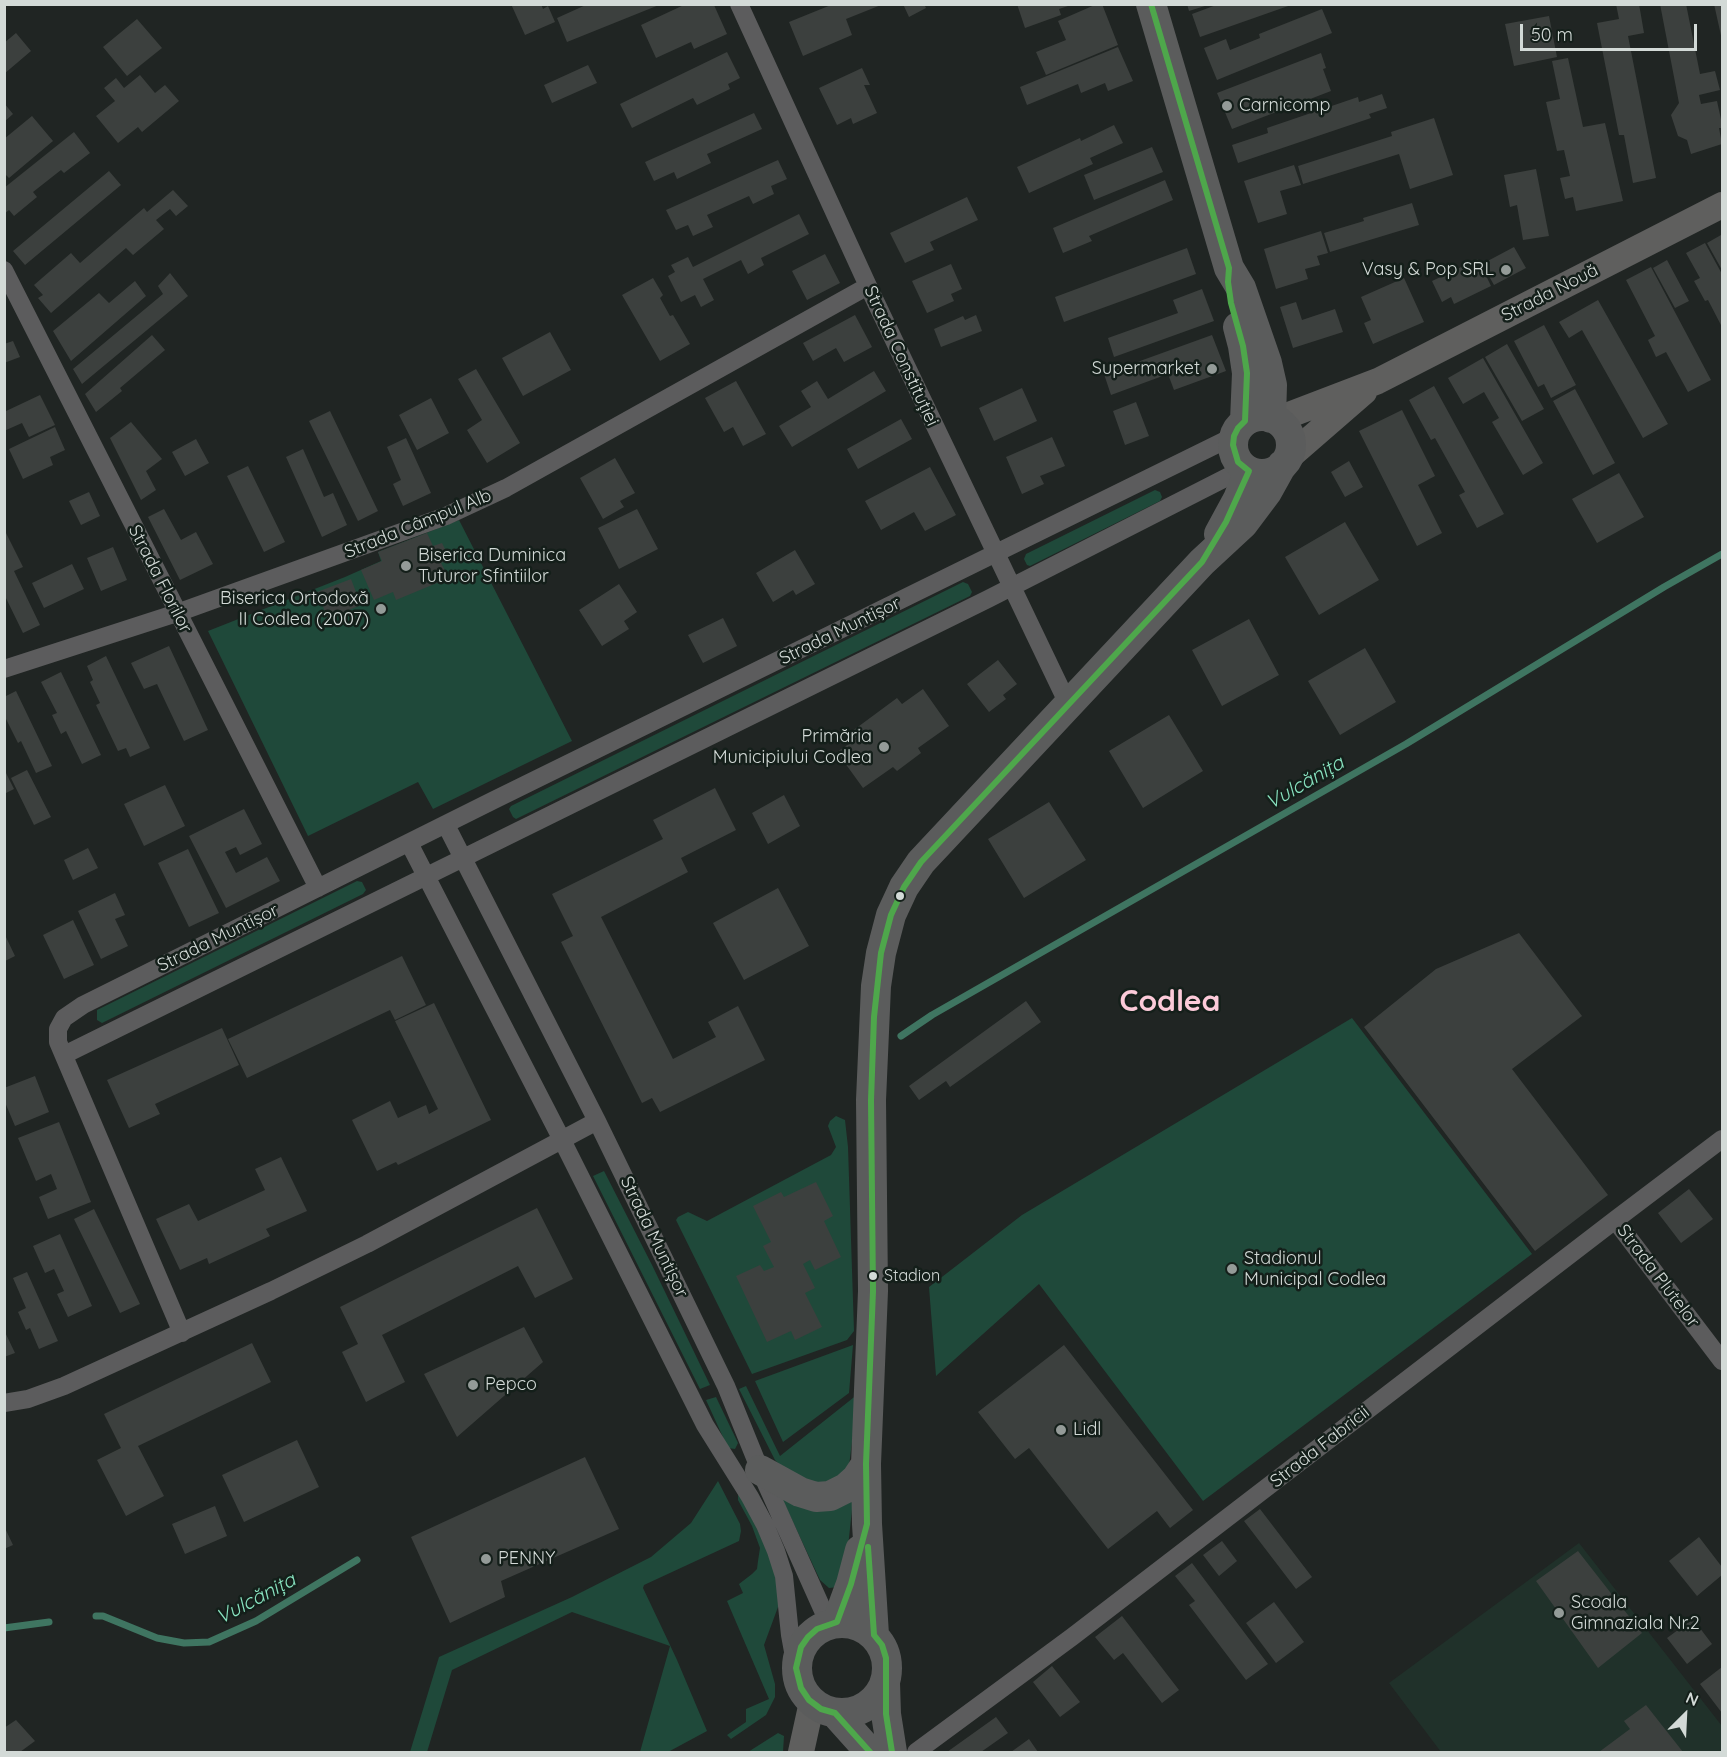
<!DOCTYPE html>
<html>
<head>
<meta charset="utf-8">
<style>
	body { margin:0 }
	#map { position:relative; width:1727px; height:1757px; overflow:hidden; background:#202523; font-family:Quicksand,sans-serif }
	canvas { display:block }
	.frame { position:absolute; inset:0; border:6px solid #d3dad7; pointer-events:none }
	.north { position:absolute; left:1655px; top:1685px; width:60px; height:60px; -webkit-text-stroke:4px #141f1a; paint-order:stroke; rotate:24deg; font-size:16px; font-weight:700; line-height:24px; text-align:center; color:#d3dad7 }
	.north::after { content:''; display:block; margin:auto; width:21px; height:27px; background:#d3dad7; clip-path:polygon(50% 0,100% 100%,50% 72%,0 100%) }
	.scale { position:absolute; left:1520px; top:24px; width:177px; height:27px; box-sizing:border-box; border:3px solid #d3dad7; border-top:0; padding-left:8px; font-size:18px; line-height:21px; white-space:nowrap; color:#d3dad7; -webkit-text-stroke:4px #141f1a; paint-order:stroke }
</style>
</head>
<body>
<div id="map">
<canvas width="1727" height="1757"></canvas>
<div class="frame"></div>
<div class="north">N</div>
<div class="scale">50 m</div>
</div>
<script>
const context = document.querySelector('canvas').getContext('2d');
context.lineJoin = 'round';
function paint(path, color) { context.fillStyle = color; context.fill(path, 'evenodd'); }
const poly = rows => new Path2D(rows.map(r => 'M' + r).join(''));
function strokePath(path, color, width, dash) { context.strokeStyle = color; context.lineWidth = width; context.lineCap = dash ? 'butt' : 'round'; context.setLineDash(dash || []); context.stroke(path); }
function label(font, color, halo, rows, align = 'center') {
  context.font = font + ' Quicksand,sans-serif'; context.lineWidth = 5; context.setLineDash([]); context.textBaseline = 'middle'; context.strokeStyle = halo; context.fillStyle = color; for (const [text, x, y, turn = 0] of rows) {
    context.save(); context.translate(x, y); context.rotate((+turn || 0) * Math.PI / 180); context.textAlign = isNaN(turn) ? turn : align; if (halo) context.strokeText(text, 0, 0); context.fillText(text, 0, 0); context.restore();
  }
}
paint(poly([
	[1579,1543,1722,1726,1722,1752,1441,1752,1389,1683]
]), '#20312a');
paint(poly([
	[1155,490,1160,492,1162,497,1160,501,1030,566,1027,565,1024,559,1026,554],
	[459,520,572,741,433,809,418,782,308,836,208,631,345,577,381,561,378,552],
	[963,582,968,584,972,592,970,596,516,819,513,817,509,809,511,806],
	[357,881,362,882,366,890,363,894,102,1023,97,1020,97,1010],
	[1352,1018,1532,1254,1203,1501,1039,1284,936,1376,929,1287,1022,1215],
	[836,1116,845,1120,848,1147,854,1331,847,1340,752,1374,676,1220,678,1217,688,1212,707,1221,831,1155,836,1147,828,1126,830,1121],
	[604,1171,652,1265,710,1385,700,1389,593,1176],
	[853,1345,849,1393,783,1442,755,1381],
	[746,1386,780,1456,858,1394,849,1466,833,1486,790,1476,775,1460,739,1389],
	[716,1397,738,1443,735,1449,728,1448,706,1400],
	[718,1481,740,1524,741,1531,739,1541,644,1585,643,1588,670,1645,677,1660,707,1731,668,1752,640,1752,670,1646,572,1612,452,1670,427,1752,410,1752,439,1657,572,1597,651,1557,691,1523],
	[738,1488,778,1574,779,1592,778,1607,764,1645,775,1684,775,1697,766,1715,731,1739,727,1735,746,1722,746,1709,769,1699,727,1601,743,1593,739,1584,752,1574,757,1569,758,1561,760,1548,752,1526,738,1500],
	[778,1490,854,1491,845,1575,838,1587,829,1588,820,1580],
	[778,1733,784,1736,783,1752,748,1752]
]), '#1f493a');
strokePath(poly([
	[901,1036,932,1015,1406,744,1664,587,1722,554],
	[96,1616,103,1616,157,1638,184,1643,209,1642,256,1621,357,1560],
	[4,1628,49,1622]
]), '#3f7561', 7);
paint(poly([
	[511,4,541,4,543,9,548,6,555,22,525,35],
	[588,4,659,4,659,5,567,42,557,18],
	[686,4,714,5,727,34,694,49,691,42,656,58,641,25],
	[903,4,924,4,926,8,909,17],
	[1017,4,1071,4,1071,5,1059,9,1061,15,1025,28],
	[1097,4,1102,4,1118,45,1046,75,1036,52,1066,40,1058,21],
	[1187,4,1208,4,1208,5,1189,11],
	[1219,4,1291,4,1291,5,1200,37,1192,14],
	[1616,4,1639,4,1644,33,1628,36,1656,178,1633,183,1624,135,1619,135,1597,23,1619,19],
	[1660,4,1686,4,1700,74,1715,71,1720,90,1699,95,1701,104,1717,101,1722,124,1722,128,1719,128,1722,144,1691,154,1687,140,1678,136,1671,115,1679,103],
	[1714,4,1722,4,1722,40],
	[831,5,881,5,846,19,852,35,803,56,789,22],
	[1322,9,1332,33,1217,80,1204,48,1226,39,1230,50,1260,38,1259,34],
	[1549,16,1557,57,1514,66,1505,24],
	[137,19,162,48,127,76,103,47],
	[16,33,31,51,4,74,4,43],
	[1118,47,1133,81,1108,91,1105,83,1081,93,1078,84,1027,105,1020,87],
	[727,52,740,78,728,84,730,89,697,105,693,98,632,128,620,104],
	[1321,53,1326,68,1323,69,1331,91,1232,129,1217,93],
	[1568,58,1583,127,1605,123,1623,201,1576,211,1573,197,1565,199,1560,178,1570,176,1564,150,1557,151,1546,102,1560,99,1552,61],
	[588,65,597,83,552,103,544,85],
	[862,68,870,85,864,85,877,113,853,124,851,118,837,125,819,88],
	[140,75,155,93,165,85,179,101,142,132,138,127,118,143,96,116,115,101,104,88,116,78,124,88],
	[1382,94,1387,108,1369,114,1371,118,1238,163,1232,145,1268,133,1267,128,1358,97,1359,102],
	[4,103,13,114,4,122],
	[754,113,762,129,707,154,711,163,677,179,674,172,654,181,645,162],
	[32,116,53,141,9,178,4,173,4,139],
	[1434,118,1453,175,1410,189,1399,154,1303,184,1298,166,1392,136,1391,132],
	[1114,125,1123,143,1090,158,1093,164,1029,193,1017,167,1080,138,1081,141],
	[74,132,90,153,64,173,61,170,33,192,37,197,14,216,9,210,4,214,4,188],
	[1152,147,1163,172,1094,200,1084,175],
	[778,160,787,179,771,186,774,194,753,204,749,196,707,215,713,227,693,236,688,225,676,230,666,210],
	[1294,165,1301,185,1280,191,1287,214,1258,223,1244,181],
	[1536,169,1549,236,1523,240,1517,205,1510,207,1504,175],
	[109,171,121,185,25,265,13,251],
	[1165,180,1173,200,1089,236,1092,241,1063,253,1053,228],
	[173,190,188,206,176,216,170,209,156,220,164,229,133,255,126,248,51,313,38,298,43,295,34,285,71,253,80,263,144,208,147,212],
	[967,197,978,220,930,242,934,250,905,263,890,233],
	[1412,203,1419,225,1330,252,1324,233,1364,221,1363,218],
	[799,214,809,234,761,258,764,265,748,274,741,260,703,279,714,300,701,307,695,295,681,302,668,276,675,272,671,265,688,257,693,267],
	[1321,231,1328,253,1317,256,1320,265,1305,269,1308,279,1276,289,1264,249],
	[1721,235,1722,237,1722,270,1707,243],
	[1705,243,1722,274,1722,327,1708,300,1705,301,1694,281,1700,278,1686,253],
	[1514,247,1526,268,1494,285,1482,264],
	[1187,248,1196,274,1064,322,1055,297],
	[825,254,840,283,807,300,792,271],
	[1478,259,1491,286,1454,304,1451,297,1442,302,1432,281],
	[1667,260,1689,301,1675,308,1653,268],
	[951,264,962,289,951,294,954,301,927,313,912,281],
	[1651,267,1711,380,1688,392,1666,352,1656,357,1648,340,1655,336,1626,280],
	[170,273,188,296,82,384,73,369,163,294,158,286],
	[653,278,663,295,660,298,670,316,673,315,690,344,660,361,622,295],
	[1404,278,1424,322,1373,344,1364,323,1371,320,1361,297],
	[135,281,146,296,71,361,53,331,99,293,109,303],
	[1202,289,1214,321,1114,357,1108,338,1178,313,1173,300],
	[1598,300,1668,424,1643,438,1582,330,1569,338,1559,322],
	[1296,302,1302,320,1335,309,1343,332,1293,348,1280,307],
	[855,315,872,347,844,362,836,348,813,361,803,343],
	[976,315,982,331,941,347,934,329,963,316,965,320],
	[1544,325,1576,385,1551,398,1544,384,1538,387,1514,341],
	[550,332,571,370,523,396,502,358],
	[152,335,165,350,120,388,122,391,96,412,85,394],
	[1212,335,1226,371,1174,390,1168,374,1111,395,1104,374],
	[13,341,20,357,4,363,4,344],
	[1507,344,1544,409,1522,421,1485,357],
	[1483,358,1543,463,1523,475,1492,422,1499,418,1484,392,1463,404,1448,378],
	[476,369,520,443,487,463,467,430,482,420,458,379],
	[874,371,886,391,792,447,779,426,811,407,801,391,817,381,828,399],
	[736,381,766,434,743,446,733,427,724,432,705,398],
	[1434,386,1504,514,1477,528,1459,495,1465,492,1435,438,1431,440,1409,400],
	[1022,388,1037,421,994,441,979,408],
	[1575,389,1615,463,1593,475,1553,401],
	[40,395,55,425,29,437,22,423,4,431,4,412],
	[431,398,449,433,417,450,399,415],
	[1136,402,1149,436,1125,445,1113,411],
	[1402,410,1435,476,1418,485,1442,533,1417,546,1359,431],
	[330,411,378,511,358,521,309,421],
	[901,419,912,439,858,469,847,449],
	[131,422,162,459,146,471,156,490,141,500,110,438],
	[55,427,65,450,50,457,53,465,23,479,9,449],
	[1052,437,1065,466,1040,476,1044,484,1022,494,1006,457],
	[406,438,431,493,403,506,393,484,401,480,387,447],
	[196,439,209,463,185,476,172,452],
	[303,449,324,497,333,493,347,525,322,537,286,457],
	[615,458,635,493,620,501,624,507,603,519,580,478],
	[1349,461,1363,487,1345,497,1331,472],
	[248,466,285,542,264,552,227,476],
	[930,467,956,515,925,531,914,512,881,530,865,501],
	[1619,473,1644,517,1597,543,1572,499],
	[89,492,100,516,81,525,69,501],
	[164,509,181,540,196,532,213,564,180,580,148,517],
	[637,509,658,549,619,569,598,528],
	[1345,522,1379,580,1319,615,1285,557],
	[4,529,23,567,14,571,40,625,23,633,4,594],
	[427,533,433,546,442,543,450,559,441,563,449,578,396,600,393,592,374,600,361,570,382,561,378,552],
	[113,547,127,580,101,591,87,558],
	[795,550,815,584,796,595,793,590,773,602,756,573],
	[72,564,84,589,44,608,32,583],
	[351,579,361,605,328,619,317,592],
	[619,584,637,612,624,621,629,629,602,646,579,610],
	[723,618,737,646,703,663,688,635],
	[1249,619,1279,675,1222,706,1192,650],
	[169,646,208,730,184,741,157,684,144,689,131,663],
	[1365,648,1396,702,1340,735,1308,681],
	[106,656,150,748,130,757,126,748,118,751,96,705,100,703,90,682,93,680,87,666],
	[998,660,1017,684,1003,695,1006,699,989,712,967,684],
	[61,672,101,755,82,764,66,731,61,734,52,715,57,713,41,682],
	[923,689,949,726,918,748,921,753,897,771,893,767,863,788,837,752,856,739,851,732,897,698,902,704],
	[16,691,52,766,36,773,21,741,18,743,4,715,4,697],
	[1169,715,1203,771,1143,808,1109,751],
	[4,769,14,789,4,794],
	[27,770,51,817,34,825,11,778],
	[165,785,185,826,144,846,124,804],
	[715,788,736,830,681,858,688,872,601,917,673,1059,716,1037,708,1022,738,1006,765,1060,660,1112,652,1098,642,1103,561,942,573,936,552,894,663,839,653,820],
	[784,795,800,826,768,844,752,813],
	[1049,802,1086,860,1024,898,988,839],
	[244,809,262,844,240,855,236,847,225,852,236,873,267,857,280,881,226,908,189,836],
	[88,848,98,868,73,880,64,860],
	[188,849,219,913,189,927,158,863],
	[778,888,809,946,744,980,713,923],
	[115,893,125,915,115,919,128,946,101,959,78,911],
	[73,920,94,965,64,979,43,935],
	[1519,933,1582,1016,1512,1069,1608,1195,1535,1251,1364,1027,1436,969],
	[5,935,15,956,5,961],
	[402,956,426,1005,395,1020,390,1010,247,1078,228,1039],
	[1026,1001,1041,1022,950,1087,946,1081,919,1100,909,1086],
	[434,1003,491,1120,398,1165,396,1162,377,1171,352,1120,390,1101,398,1118,426,1105,429,1114,438,1109,395,1021],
	[222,1028,239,1065,155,1104,160,1114,129,1128,107,1080],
	[35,1076,49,1112,15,1126,4,1100,4,1088],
	[59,1122,91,1202,48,1219,39,1197,57,1189,51,1174,36,1181,18,1138],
	[281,1157,307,1211,266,1229,270,1236,209,1264,207,1258,180,1270,156,1219,189,1204,198,1221,265,1190,255,1169],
	[816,1182,833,1216,824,1221,841,1257,815,1270,810,1260,803,1264,815,1288,805,1293,822,1327,795,1340,791,1331,767,1342,736,1276,760,1265,764,1271,774,1267,763,1246,771,1242,753,1206,781,1192,784,1197],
	[1689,1189,1713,1219,1681,1243,1658,1213],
	[537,1208,573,1279,535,1298,518,1266,382,1335,405,1382,366,1402,342,1352,358,1344,340,1307],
	[94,1209,140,1304,120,1313,74,1219],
	[60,1234,92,1306,68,1317,57,1294,64,1291,54,1269,45,1273,33,1246],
	[27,1272,58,1341,39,1349,30,1328,26,1330,18,1312,26,1308,13,1278],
	[524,1327,543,1362,457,1437,424,1374],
	[4,1330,15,1353,4,1357],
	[252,1343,271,1382,138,1446,164,1496,126,1516,97,1460,121,1448,104,1414],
	[1064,1345,1193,1510,1170,1528,1157,1511,1108,1549,1029,1448,1015,1459,978,1412],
	[297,1440,319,1487,244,1522,222,1475],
	[585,1457,619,1529,501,1581,505,1597,450,1623,411,1537],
	[215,1506,227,1536,185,1554,172,1524],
	[1260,1509,1312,1577,1296,1589,1244,1521],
	[4,1526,13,1545,4,1549],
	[1699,1537,1722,1567,1722,1575,1697,1596,1669,1561],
	[1222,1541,1237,1561,1219,1576,1203,1555],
	[1578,1551,1642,1633,1598,1668,1536,1581],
	[1192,1563,1268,1664,1246,1680,1189,1605,1195,1601,1175,1576],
	[1274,1602,1304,1642,1276,1663,1246,1623],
	[1122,1616,1179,1690,1162,1703,1123,1653,1114,1660,1095,1637],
	[1693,1619,1712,1644,1687,1664,1667,1638],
	[1052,1666,1080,1702,1060,1717,1033,1682],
	[1722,1667,1722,1713,1700,1684],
	[1646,1705,1683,1752,1599,1752,1630,1729,1624,1721],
	[996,1717,1008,1733,981,1752,947,1752],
	[16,1720,35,1741,20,1752,4,1752,4,1728],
	[1029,1739,1038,1752,1011,1752]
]), '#3c403e');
strokePath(poly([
	[739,4,868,286,1069,706],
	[4,270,318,888],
	[4,669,177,613,446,516,506,488,868,286],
	[446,825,597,1121,726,1386,760,1470,829,1624],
	[409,843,562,1140,705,1425,750,1497,765,1525,776,1551,784,1576,790,1635,796,1668],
	[64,1055,988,599,1245,468],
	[1615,1220,1722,1361],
	[182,1333,58,1042,58,1029,64,1018,83,1005,494,800,1234,436],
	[4,1403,28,1399,64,1386,271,1291,367,1244,597,1121],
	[916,1752,1072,1637,1615,1220,1722,1139]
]), '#5c5c5d', 18);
strokePath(poly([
	[1276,420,1378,381,1722,205],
	[1288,458,1364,392],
	[801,1752,812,1702]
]), '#5f5f5e', 26);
strokePath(poly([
	[1151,4,1229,268,1241,288,1267,363,1272,385,1271,418],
	[1238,327,1243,346,1247,373,1245,421],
	'1233 445a29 29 0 1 1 58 0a29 29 0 1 1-58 0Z',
	[1219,534,1238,499,1249,471],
	[760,1470,800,1492,816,1497,830,1496,846,1488,856,1479,866,1464],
	[837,1622,851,1584,860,1550],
	'797 1668a45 45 0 1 1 90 0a45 45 0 1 1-90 0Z',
	[874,1635,867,1524,866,1464,873,1291,871,1100,876,986,881,953,891,915,904,887,921,862,1202,562,1243,524,1267,492,1282,465],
	[885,1683,886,1714,892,1752],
	[835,1713,870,1752]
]), '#5b5c5c', 30);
strokePath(poly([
	[868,1547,874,1635,882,1645,886,1658,886,1714,892,1752],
	[870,1752,835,1713,821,1709,809,1700,801,1688,796,1668,801,1647,808,1637,817,1629,837,1622,851,1584,867,1524,866,1464,873,1291,871,1100,874,1017,881,953,891,915,904,887,921,862,1202,562,1226,522,1249,471,1238,462,1233,445,1234,436,1238,428,1245,421,1247,373,1243,346,1231,303,1228,282,1229,268,1151,4]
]), '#4ea74b', 6);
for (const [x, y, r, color] of [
	[1227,106,6,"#949b98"],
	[1506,270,6,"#949b98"],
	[1212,369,6,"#949b98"],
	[406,566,6,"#949b98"],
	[381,609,6,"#949b98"],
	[884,747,6,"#949b98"],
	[900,896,5,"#d3dad7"],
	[1232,1269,6,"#949b98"],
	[873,1276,5,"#d3dad7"],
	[473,1385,6,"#949b98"],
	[1061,1430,6,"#949b98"],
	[486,1559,6,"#949b98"],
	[1559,1613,6,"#949b98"]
]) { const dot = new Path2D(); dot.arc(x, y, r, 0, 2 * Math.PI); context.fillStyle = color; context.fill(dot); strokePath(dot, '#141f1a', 2); }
label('16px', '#d3dad7', '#141f1a', [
	["Stadion",884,1276]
], 'left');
label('18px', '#d3dad7', '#141f1a', [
	["Carnicomp",1239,106],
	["Vasy & Pop SRL",1494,270,"right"],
	["Supermarket",1200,369,"right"],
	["Biserica Duminica",418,556],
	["Tuturor Sfintiilor",418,577],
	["Biserica Ortodoxă",369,599,"right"],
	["II Codlea (2007)",369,620,"right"],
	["Primăria",872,737,"right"],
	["Municipiului Codlea",872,758,"right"],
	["Stadionul",1244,1259],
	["Municipal Codlea",1244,1280],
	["Pepco",485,1385],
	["Lidl",1073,1430],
	["PENNY",498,1559],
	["Scoala",1571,1603],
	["Gimnaziala Nr.2",1571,1624]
], 'left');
label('18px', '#d3dad7', '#141f1a', [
	["Strada Nouă",1550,293,-27],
	["Strada Constituției",901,356,65],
	["Strada Câmpul Alb",418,524,-22],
	["Strada Florilor",160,579,63],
	["Strada Muntișor",840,631,-26],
	["Strada Muntișor",218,938,-26],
	["Strada Muntișor",654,1237,64],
	["Strada Plutelor",1658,1276,53],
	["Strada Fabricii",1320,1447,-38]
]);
label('italic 20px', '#89e4c1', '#141f1a', [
	["Vulcănița",1305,783,-30],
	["Vulcănița",256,1599,-28]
]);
label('bold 30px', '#fccad9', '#141f1a', [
	["Codlea",1170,1002]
]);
</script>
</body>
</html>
